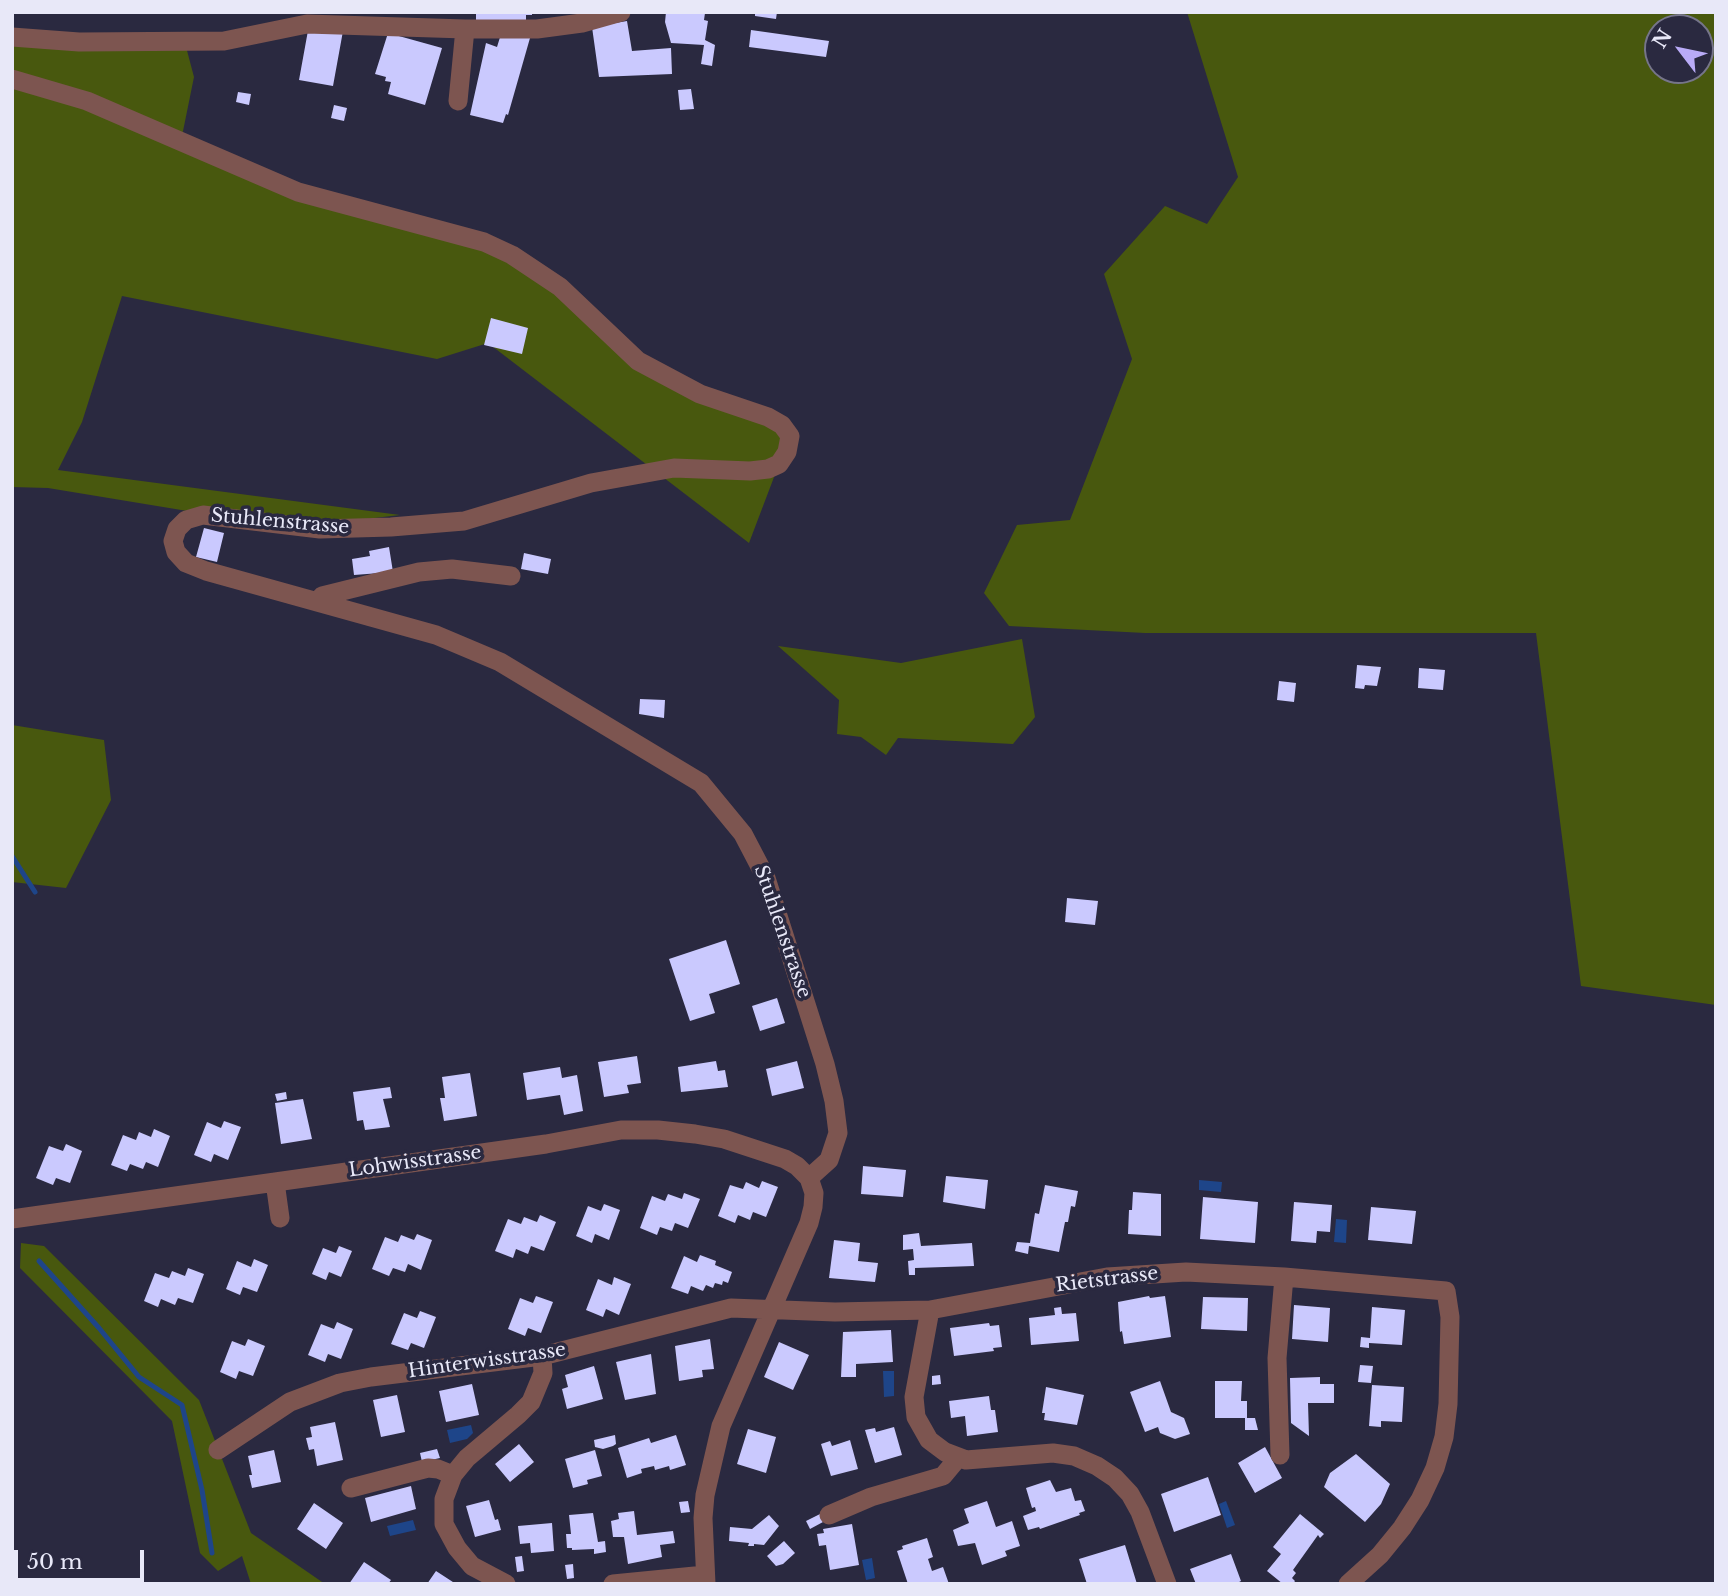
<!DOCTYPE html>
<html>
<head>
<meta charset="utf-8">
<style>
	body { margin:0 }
	#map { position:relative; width:1728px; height:1596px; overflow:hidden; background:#2a2940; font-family:"Libre Baskerville",serif }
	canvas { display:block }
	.frame { position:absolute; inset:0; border:14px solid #e8e8f8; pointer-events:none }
	.north { position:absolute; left:1644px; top:14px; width:70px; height:70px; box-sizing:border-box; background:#2a2940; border:2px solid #76758a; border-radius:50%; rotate:302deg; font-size:19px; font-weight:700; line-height:28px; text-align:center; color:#e8e8f8 }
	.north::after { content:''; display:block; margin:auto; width:24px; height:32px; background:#b9abf7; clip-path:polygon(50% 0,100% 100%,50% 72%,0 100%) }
	.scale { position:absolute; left:14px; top:1550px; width:130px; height:32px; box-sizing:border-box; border:4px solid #e8e8f8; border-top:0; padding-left:9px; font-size:21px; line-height:24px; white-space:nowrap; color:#e8e8f8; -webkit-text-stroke:5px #2a2940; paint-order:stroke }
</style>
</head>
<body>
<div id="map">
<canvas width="1728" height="1596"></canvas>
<div class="frame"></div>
<div class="north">N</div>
<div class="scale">50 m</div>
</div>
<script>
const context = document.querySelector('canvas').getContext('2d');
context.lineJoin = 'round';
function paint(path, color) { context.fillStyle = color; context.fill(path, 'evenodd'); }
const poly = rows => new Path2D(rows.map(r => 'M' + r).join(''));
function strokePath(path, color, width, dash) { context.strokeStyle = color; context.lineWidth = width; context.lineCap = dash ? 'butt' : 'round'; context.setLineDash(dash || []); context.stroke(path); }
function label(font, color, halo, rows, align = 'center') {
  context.font = font + ' "Libre Baskerville",serif'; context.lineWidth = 7; context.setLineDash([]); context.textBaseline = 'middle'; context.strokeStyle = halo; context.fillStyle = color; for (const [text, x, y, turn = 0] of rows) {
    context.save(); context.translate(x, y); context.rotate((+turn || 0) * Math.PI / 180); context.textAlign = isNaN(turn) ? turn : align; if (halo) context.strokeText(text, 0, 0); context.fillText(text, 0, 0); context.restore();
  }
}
paint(poly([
	[1187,12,1716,12,1716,1005,1581,986,1536,633,1145,633,1009,626,984,593,1017,525,1070,520,1132,359,1104,274,1165,206,1207,224,1238,177],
	[1700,28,1700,70,1658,70,1658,28],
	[12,37,185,43,194,77,181,141,298,192,512,255,638,361,782,425,779,464,749,543,488,343,437,359,122,296,82,422,58,470,400,515,281,529,260,523,48,488,12,487],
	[1022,639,1035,717,1013,744,898,738,886,755,861,737,837,734,839,700,778,646,901,663],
	[12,725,104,740,111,800,66,888,12,882],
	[21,1243,44,1246,199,1400,251,1533,325,1584,251,1584,242,1556,218,1571,200,1553,172,1421,20,1268]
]), '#48580e');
paint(poly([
	[1199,1180,1222,1182,1221,1192,1199,1190],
	[1336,1219,1347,1220,1346,1243,1334,1242],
	[883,1371,894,1371,894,1396,884,1397],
	[471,1425,473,1433,467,1439,450,1443,447,1430],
	[1226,1501,1235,1525,1227,1528,1219,1504],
	[413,1520,416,1530,390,1536,387,1526],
	[872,1558,875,1578,866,1580,862,1560]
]), '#1e4589');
strokePath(poly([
	[12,856,35,892],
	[39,1261,99,1328,139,1377,182,1405,202,1490,212,1553]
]), '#1e4589', 5);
paint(poly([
	[476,12,532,12,532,15,526,15,526,22,476,21],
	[666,12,705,13,704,20,708,21,705,40,715,45,712,66,701,64,704,45,671,43,665,22],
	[755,12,777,12,776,19,755,16],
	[627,21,632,51,671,48,672,74,599,77,592,27],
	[309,25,343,31,333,86,299,80],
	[751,30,829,41,826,57,749,47],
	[388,33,442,48,425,105,388,94,391,82,385,81,386,77,375,74],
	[501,34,530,38,508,115,506,114,503,123,470,115,486,43,497,47],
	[691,89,694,109,680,110,678,90],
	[238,92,251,94,249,105,236,102],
	[334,105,347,108,344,121,331,118],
	[491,318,528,328,522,354,484,345],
	[204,528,224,533,217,562,196,557],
	[389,547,393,572,354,575,352,559,370,556,369,551],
	[524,553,551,559,548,574,521,569],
	[1357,665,1381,667,1377,686,1365,685,1364,689,1355,688],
	[1419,668,1445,670,1443,690,1418,688],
	[1279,681,1296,683,1294,702,1277,700],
	[640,699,665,700,664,718,639,714],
	[1067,898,1098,901,1095,925,1065,922],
	[726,940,740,984,709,994,715,1013,690,1021,669,959],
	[777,998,785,1023,760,1031,752,1006],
	[637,1056,641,1083,627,1085,629,1093,604,1097,598,1062],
	[716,1061,718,1071,725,1070,728,1087,681,1092,678,1067],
	[797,1061,804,1088,772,1096,766,1069],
	[560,1067,562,1078,577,1075,583,1111,564,1115,560,1095,527,1100,523,1073],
	[470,1073,477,1116,444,1121,440,1098,445,1098,442,1077],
	[390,1087,392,1098,383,1099,390,1127,365,1130,363,1120,357,1121,353,1092],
	[286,1092,287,1099,277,1101,275,1094],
	[303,1099,312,1139,281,1144,275,1103],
	[224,1121,241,1127,228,1160,214,1154,211,1162,194,1155,207,1122,221,1128],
	[154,1129,170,1136,158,1167,146,1162,143,1169,130,1164,127,1171,111,1165,123,1135,136,1140,139,1132,151,1137],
	[66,1144,82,1151,70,1183,56,1178,53,1185,36,1178,49,1146,63,1151],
	[863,1166,906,1170,903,1197,861,1194],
	[946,1176,988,1180,985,1209,943,1202],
	[762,1181,778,1187,766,1217,753,1212,750,1220,738,1215,735,1223,718,1216,730,1185,743,1189,746,1182,759,1188],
	[1045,1185,1078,1191,1075,1207,1071,1206,1068,1222,1065,1222,1059,1252,1029,1246,1028,1254,1015,1251,1017,1242,1030,1243,1035,1213,1039,1214],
	[1133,1192,1161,1194,1161,1236,1128,1234,1129,1210,1132,1210],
	[684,1193,700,1199,688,1228,675,1223,672,1231,660,1227,657,1235,640,1228,652,1196,665,1201,668,1194,682,1199],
	[1203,1197,1258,1202,1255,1243,1200,1239],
	[1294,1202,1332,1205,1330,1232,1317,1231,1316,1243,1291,1241],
	[604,1204,620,1210,609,1240,595,1234,592,1243,576,1236,588,1206,601,1211],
	[1371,1207,1416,1211,1412,1244,1368,1240],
	[540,1215,556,1222,544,1251,531,1246,528,1254,516,1249,513,1258,495,1251,508,1219,521,1224,524,1217,537,1222],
	[919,1233,921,1246,972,1243,974,1266,915,1268,915,1275,909,1275,908,1261,914,1260,913,1249,903,1250,903,1235],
	[417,1234,432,1240,421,1270,408,1264,405,1272,393,1268,389,1276,372,1269,385,1237,398,1242,401,1235,414,1240],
	[834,1240,860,1243,858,1261,878,1263,875,1282,829,1278],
	[339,1246,352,1251,341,1277,329,1272,326,1280,312,1274,323,1248,336,1253],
	[700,1255,716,1261,715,1265,732,1272,728,1283,723,1281,722,1285,715,1283,713,1288,706,1285,703,1291,691,1286,688,1294,671,1288,684,1256,697,1262],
	[254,1259,268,1265,257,1292,243,1287,240,1295,226,1289,237,1261,251,1267],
	[188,1268,204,1274,193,1303,178,1298,175,1305,161,1299,158,1307,144,1301,155,1273,169,1278,172,1271,185,1276],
	[614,1277,631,1284,619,1315,606,1309,603,1317,586,1310,598,1279,612,1285],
	[536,1296,553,1302,541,1333,528,1328,525,1336,508,1329,520,1298,533,1303],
	[1149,1296,1150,1298,1165,1296,1171,1337,1124,1344,1122,1331,1120,1332,1118,1302],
	[1203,1297,1248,1298,1247,1331,1201,1329],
	[1294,1305,1330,1308,1328,1342,1292,1339],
	[1061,1307,1062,1314,1076,1313,1079,1341,1031,1345,1029,1318,1055,1315,1054,1308],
	[1372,1307,1405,1310,1402,1345,1369,1343,1369,1348,1360,1347,1361,1337,1370,1338],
	[420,1311,436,1317,424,1348,411,1343,408,1350,391,1344,404,1313,417,1318],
	[337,1322,353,1329,341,1359,328,1354,325,1362,308,1355,321,1324,334,1329],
	[989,1323,990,1326,999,1325,1002,1347,993,1348,994,1351,954,1356,950,1328],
	[891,1330,893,1362,856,1364,856,1377,841,1377,843,1332],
	[248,1339,265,1346,253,1376,239,1371,236,1379,220,1372,232,1341,245,1346],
	[710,1339,714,1369,702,1370,703,1377,679,1381,675,1346],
	[779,1342,809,1355,793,1390,764,1377],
	[651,1354,656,1394,625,1400,616,1362],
	[1360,1365,1373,1366,1371,1383,1358,1382],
	[594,1366,603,1399,567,1409,562,1389,568,1387,565,1375],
	[940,1375,941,1384,932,1385,932,1376],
	[1320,1377,1320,1384,1334,1384,1334,1403,1308,1403,1309,1436,1291,1423,1290,1378],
	[1160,1381,1171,1412,1184,1418,1190,1434,1175,1439,1160,1433,1158,1427,1145,1432,1130,1392],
	[1215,1381,1242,1381,1241,1401,1247,1401,1247,1418,1215,1418],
	[472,1384,479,1415,446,1422,439,1391],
	[1372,1385,1404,1387,1402,1422,1381,1421,1381,1427,1369,1426],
	[1046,1387,1084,1395,1077,1425,1044,1420,1045,1413,1042,1413],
	[397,1395,405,1432,381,1437,373,1400],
	[989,1396,991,1410,995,1410,998,1432,967,1436,965,1416,951,1418,949,1401],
	[1245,1418,1255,1418,1258,1430,1245,1430],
	[335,1422,343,1460,317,1466,314,1449,309,1450,306,1438,312,1437,310,1427],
	[894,1427,902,1455,875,1463,865,1430,875,1428,876,1432],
	[748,1429,776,1437,766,1473,737,1464],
	[615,1435,616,1444,613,1446,603,1449,595,1447,594,1440],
	[676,1435,686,1465,670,1470,669,1466,655,1470,654,1466,641,1469,642,1473,627,1478,618,1448,649,1438,651,1443],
	[850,1440,858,1469,831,1476,821,1444,830,1441,832,1446],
	[519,1444,534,1462,510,1482,495,1464],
	[1265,1447,1282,1478,1255,1493,1238,1463],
	[437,1449,440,1458,422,1462,420,1453],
	[274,1450,281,1482,252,1488,249,1475,252,1475,248,1456],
	[595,1450,602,1476,587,1480,588,1484,573,1488,565,1459],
	[1356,1454,1390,1484,1381,1504,1365,1522,1324,1487,1330,1473],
	[1208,1477,1221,1515,1174,1532,1161,1494],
	[1050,1480,1056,1492,1071,1488,1075,1501,1081,1500,1085,1511,1079,1513,1080,1515,1040,1529,1039,1527,1028,1530,1023,1516,1036,1511,1035,1507,1032,1508,1026,1488],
	[411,1486,416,1509,371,1522,365,1498],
	[489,1500,495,1520,498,1519,501,1530,475,1537,466,1506],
	[688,1501,690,1512,681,1513,679,1502],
	[987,1501,996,1527,1012,1521,1020,1546,1005,1551,1007,1556,982,1565,975,1543,958,1546,953,1530,969,1523,964,1509],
	[314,1503,343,1523,326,1549,297,1529],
	[634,1511,637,1535,673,1531,675,1543,660,1545,662,1557,628,1564,624,1537,613,1537,611,1521,619,1519,618,1513],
	[593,1513,598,1542,605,1541,606,1552,594,1554,594,1549,572,1550,572,1548,567,1548,566,1534,571,1534,569,1515],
	[820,1514,823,1522,810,1529,806,1521],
	[1300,1514,1324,1534,1320,1538,1318,1535,1293,1570,1296,1573,1292,1578,1295,1581,1293,1584,1283,1584,1267,1571,1281,1554,1273,1547],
	[769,1515,779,1526,764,1545,754,1544,754,1546,748,1546,749,1543,729,1541,730,1527,752,1529],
	[552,1523,554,1551,531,1553,530,1543,520,1544,518,1526],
	[852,1524,859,1565,830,1570,826,1545,819,1546,817,1534,824,1533,823,1529],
	[927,1538,933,1557,928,1559,932,1571,943,1567,949,1584,908,1584,897,1551,903,1549,902,1546],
	[784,1541,795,1553,783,1564,776,1566,767,1556],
	[1125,1545,1137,1584,1087,1584,1079,1559],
	[1231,1554,1241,1581,1235,1584,1196,1584,1190,1569],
	[522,1556,524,1571,517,1572,515,1557],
	[364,1562,391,1580,388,1584,349,1584],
	[573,1564,574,1578,567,1579,565,1565],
	[436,1571,456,1584,427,1584]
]), '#cac9fe');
strokePath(poly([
	[12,37,79,42,224,41,307,24,465,29,537,29,582,23,621,12],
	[12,79,87,101,298,192,484,242,512,255,560,287,638,361,700,394,768,417,782,425,790,436,787,452,779,464,768,469,750,471,674,468,591,483,464,521,391,527,320,529,203,515,186,520,177,529,173,541,176,552,186,563,206,571,436,635,500,662,701,783,743,834,766,878,825,1064,834,1101,838,1133,829,1160,809,1178],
	[458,101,465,29],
	[318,602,322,596,419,572,452,569,511,576],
	[275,1182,280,1218],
	[12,1219,546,1144,621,1130,658,1130,695,1134,724,1139,785,1159,797,1166,809,1178,814,1193,813,1207,809,1223,721,1426,705,1495,703,1518,706,1584],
	[930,1310,914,1397,916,1417,929,1440,945,1452,966,1460,1053,1453,1074,1456,1097,1466,1115,1478,1130,1494,1140,1512,1167,1584],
	[218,1450,290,1402,340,1383,371,1377,542,1356,731,1308,835,1312,930,1310,1107,1277,1186,1272,1284,1277,1446,1291,1450,1317,1448,1404,1444,1437,1435,1468,1420,1500,1402,1528,1380,1555,1348,1584],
	[1280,1455,1277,1358,1284,1277],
	[351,1488,428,1468,438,1469,453,1475],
	[829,1515,871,1497,943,1476,958,1458],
	[506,1584,472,1566,457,1548,444,1524,444,1499,453,1475,467,1458,518,1415,531,1402,543,1373,542,1356],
	[613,1584,705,1575]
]), '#7d5550', 19);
label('19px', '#e8e8f8', '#2a2940', [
	["Stuhlenstrasse",280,522,5],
	["Stuhlenstrasse",782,932,71],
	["Lohwisstrasse",415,1162,-8],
	["Rietstrasse",1107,1280,-7],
	["Hinterwisstrasse",487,1361,-8]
]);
</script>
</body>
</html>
